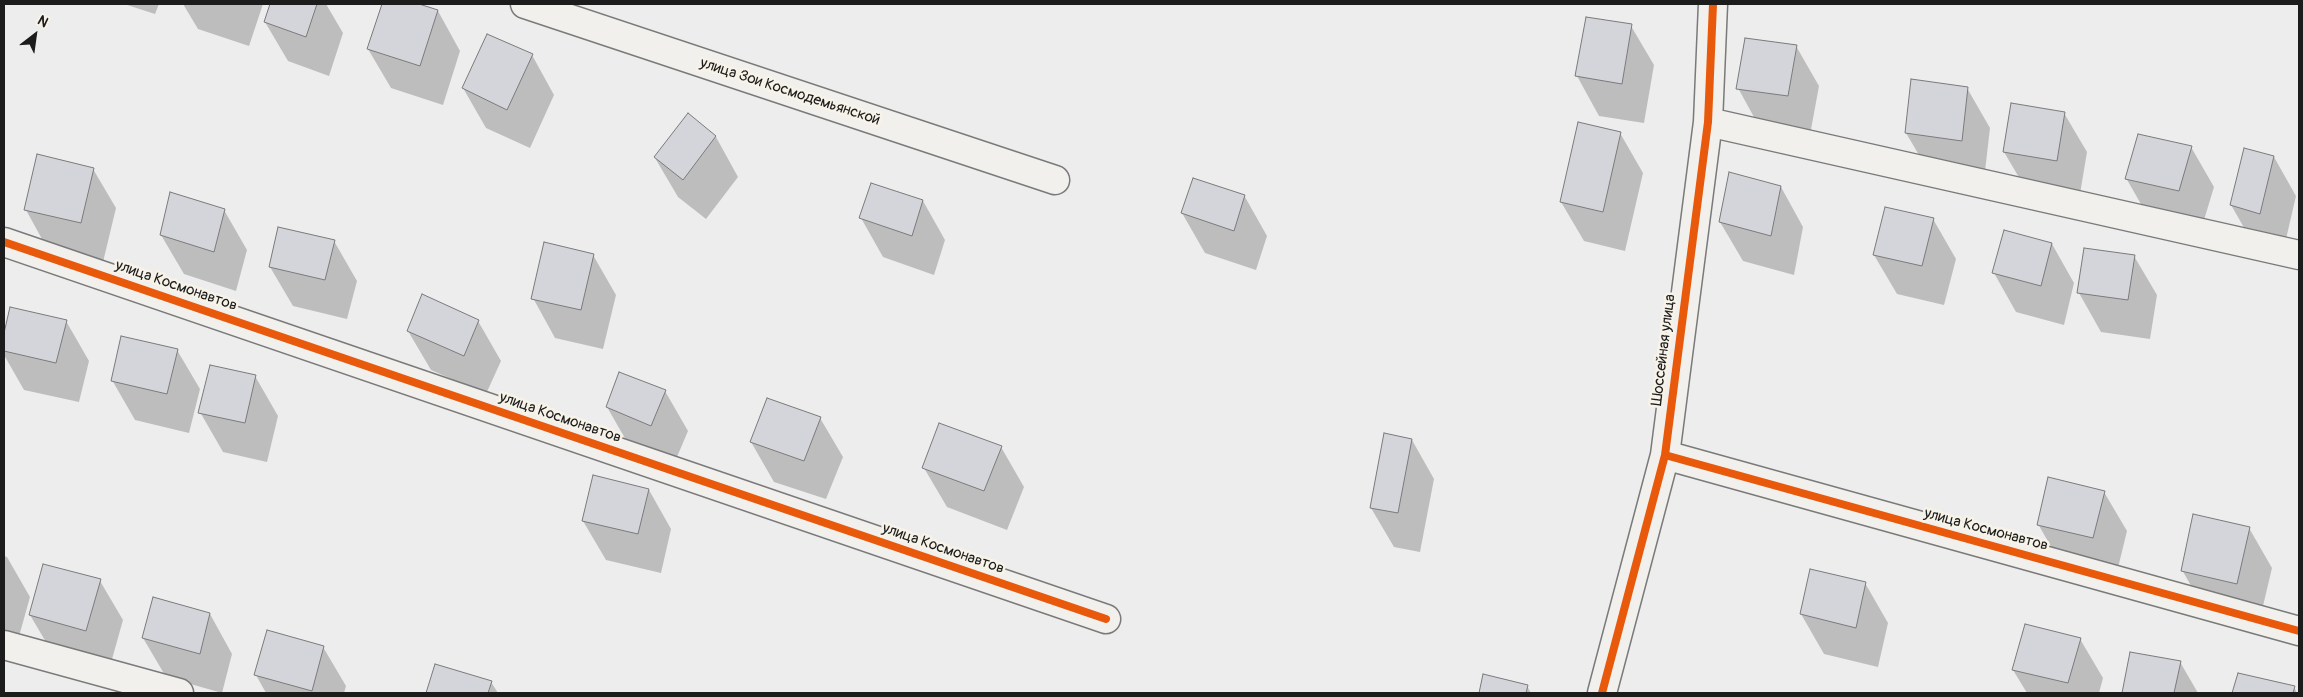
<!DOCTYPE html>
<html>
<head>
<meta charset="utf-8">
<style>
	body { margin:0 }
	#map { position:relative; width:2303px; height:697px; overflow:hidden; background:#ededed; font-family:Pangolin,sans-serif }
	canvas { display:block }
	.frame { position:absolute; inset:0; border:5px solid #1c1c1c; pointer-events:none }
	.north { position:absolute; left:10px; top:10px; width:50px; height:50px; -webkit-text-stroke:4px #f7f3e8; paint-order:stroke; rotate:30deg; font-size:14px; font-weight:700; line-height:20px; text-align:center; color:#1c1c1c }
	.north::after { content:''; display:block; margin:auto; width:18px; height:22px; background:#1c1c1c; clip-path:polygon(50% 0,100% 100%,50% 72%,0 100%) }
</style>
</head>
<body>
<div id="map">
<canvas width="2303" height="697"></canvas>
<div class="frame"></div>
<div class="north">N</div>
</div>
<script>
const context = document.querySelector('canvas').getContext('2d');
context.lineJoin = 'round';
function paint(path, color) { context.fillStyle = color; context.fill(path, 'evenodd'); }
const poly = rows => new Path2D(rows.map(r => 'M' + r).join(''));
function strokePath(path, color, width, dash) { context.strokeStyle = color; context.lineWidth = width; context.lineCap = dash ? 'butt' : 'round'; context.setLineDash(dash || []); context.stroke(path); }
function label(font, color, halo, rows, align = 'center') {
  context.font = font + ' Pangolin,sans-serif'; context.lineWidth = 5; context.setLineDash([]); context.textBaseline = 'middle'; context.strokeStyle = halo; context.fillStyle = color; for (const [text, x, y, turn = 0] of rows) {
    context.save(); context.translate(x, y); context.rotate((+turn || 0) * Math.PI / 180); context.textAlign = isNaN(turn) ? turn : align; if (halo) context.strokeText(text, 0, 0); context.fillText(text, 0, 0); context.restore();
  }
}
paint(poly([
	[124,4,159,4,155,14],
	[183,4,263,4,249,46,198,29],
	[271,4,326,4,343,33,329,76,288,61,265,22],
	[384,4,415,4,438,11,460,51,443,105,391,88,368,49],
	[1631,26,1654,65,1644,123,1599,116,1577,76],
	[1796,46,1819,86,1810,135,1760,128,1738,88],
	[532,55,554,95,530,148,486,128,463,88],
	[1967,88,1990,128,1984,180,1929,172,1906,133],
	[2064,113,2087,152,2079,200,2027,191,2004,152],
	[688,115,716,137,738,177,706,219,678,197,655,158],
	[1620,133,1643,173,1625,251,1584,241,1561,202],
	[2191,147,2214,187,2201,230,2149,218,2126,178],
	[2274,157,2296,196,2283,252,2254,245,2231,205],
	[93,169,116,208,103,262,48,250,26,210],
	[1193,179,1245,197,1267,236,1256,270,1205,253,1182,213],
	[1781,187,1803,227,1794,275,1743,261,1720,222],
	[923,201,945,240,934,275,883,257,861,218],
	[224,210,247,250,236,291,184,274,161,235],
	[1933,219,1956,259,1944,305,1897,294,1874,255],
	[334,241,357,281,347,319,293,306,270,267],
	[2052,244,2074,283,2064,325,2016,312,1994,273],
	[593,255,616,295,603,349,555,338,533,298],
	[2134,256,2157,295,2150,339,2101,332,2079,293],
	[11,308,66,321,89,361,79,402,24,390,4,355,4,339],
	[478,321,501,361,486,394,431,370,408,331],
	[177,350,200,389,189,433,135,420,112,380],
	[255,376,278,416,267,462,223,452,200,412],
	[665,391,688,431,674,464,630,447,607,407],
	[820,418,843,457,826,499,774,482,751,442],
	[1412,440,1434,479,1420,552,1394,547,1371,508],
	[1001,447,1024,487,1007,530,947,507,924,468],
	[649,490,671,529,661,573,606,560,583,521],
	[2104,492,2127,531,2116,576,2061,564,2038,524],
	[2249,528,2272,568,2259,623,2205,610,2182,570],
	[4,556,7,557,30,597,18,640,4,636],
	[100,581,123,620,109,670,53,654,30,615],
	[1865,583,1888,623,1878,667,1824,654,1801,614],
	[210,614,232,654,222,693,166,677,143,638],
	[2080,639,2103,678,2099,693,2027,693,2013,670],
	[323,647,346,686,344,693,266,693,256,675],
	[2131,653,2180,662,2198,693,2123,693],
	[436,666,491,682,498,693,428,693],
	[2239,674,2294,687,2297,693,2234,693],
	[1484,676,1527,686,1531,693,1480,693]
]), '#0003');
const building = poly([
	[270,4,317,4,306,37,264,22,270,4],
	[382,4,419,4,438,10,420,66,367,49,382,4],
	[1586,17,1632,24,1622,84,1575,76,1586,17],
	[487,34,533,54,507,110,462,88,487,34],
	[1745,38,1797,45,1788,96,1736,89,1745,38],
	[1911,79,1968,87,1962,141,1905,133,1911,79],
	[2011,103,2065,112,2057,161,2003,152,2011,103],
	[688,113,716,136,683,180,654,157,688,113],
	[1578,122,1621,132,1603,212,1560,202,1578,122],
	[2138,134,2192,146,2179,191,2125,179,2138,134],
	[2244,148,2274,156,2260,214,2230,205,2244,148],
	[37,154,94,168,81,223,24,210,37,154],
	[1729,172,1781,186,1771,236,1719,222,1729,172],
	[1193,178,1245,195,1234,231,1181,213,1193,178],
	[871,183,923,200,912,236,859,218,871,183],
	[170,192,225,209,214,252,160,235,170,192],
	[1885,207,1934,218,1922,266,1873,255,1885,207],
	[278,227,335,240,325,280,269,267,278,227],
	[2004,230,2052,243,2041,286,1992,273,2004,230],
	[544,242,594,254,581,310,531,299,544,242],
	[2084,248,2135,255,2128,300,2077,293,2084,248],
	[422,294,479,320,464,356,407,331,422,294],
	[10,307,67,320,56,363,4,351,4,333,10,307],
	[121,336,178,349,167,394,111,381,121,336],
	[210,365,256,375,245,423,198,413,210,365],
	[619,372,666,390,651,426,606,407,619,372],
	[767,398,821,417,804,461,750,442,767,398],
	[939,423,1002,446,984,491,922,468,939,423],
	[1384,433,1412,439,1398,513,1370,508,1384,433],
	[593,475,649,489,638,534,582,521,593,475],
	[2048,477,2105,491,2093,538,2037,525,2048,477],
	[2193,514,2250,527,2237,584,2181,571,2193,514],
	[43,564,101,579,86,631,29,615,43,564],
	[1810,569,1866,582,1856,628,1800,614,1810,569],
	[153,597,210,613,200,654,142,638,153,597],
	[2025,624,2081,638,2068,683,2012,670,2025,624],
	[267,630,324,646,312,691,254,675,267,630],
	[2130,652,2181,661,2174,693,2122,693,2130,652],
	[435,664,492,681,488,693,426,693,435,664],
	[2238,673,2295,686,2293,693,2232,693,2238,673],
	[1483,674,1528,685,1526,693,1479,693,1483,674]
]);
paint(building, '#d3d5db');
strokePath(building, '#7a7a7a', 1);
const minor = poly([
	[525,4,1055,180],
	[1708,122,2299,255],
	[4,242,1106,619],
	[1665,455,2299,631],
	[4,645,179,693],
	[1602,693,1665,455,1708,122,1713,4]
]);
strokePath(minor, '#7a7a7a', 31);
strokePath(minor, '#f1f0ed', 28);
strokePath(poly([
	[4,242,1106,619],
	[1665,455,2299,631],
	[1602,693,1665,455,1708,122,1713,4]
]), '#e8590c', 8);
label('15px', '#1c1c1c', '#f7f3e8', [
	["улица Зои Космодемьянской",790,92,18],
	["улица Космонавтов",176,286,19],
	["Шоссейная улица",1664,350,-83],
	["улица Космонавтов",560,418,19],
	["улица Космонавтов",1986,530,15],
	["улица Космонавтов",943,549,19]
]);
</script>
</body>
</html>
